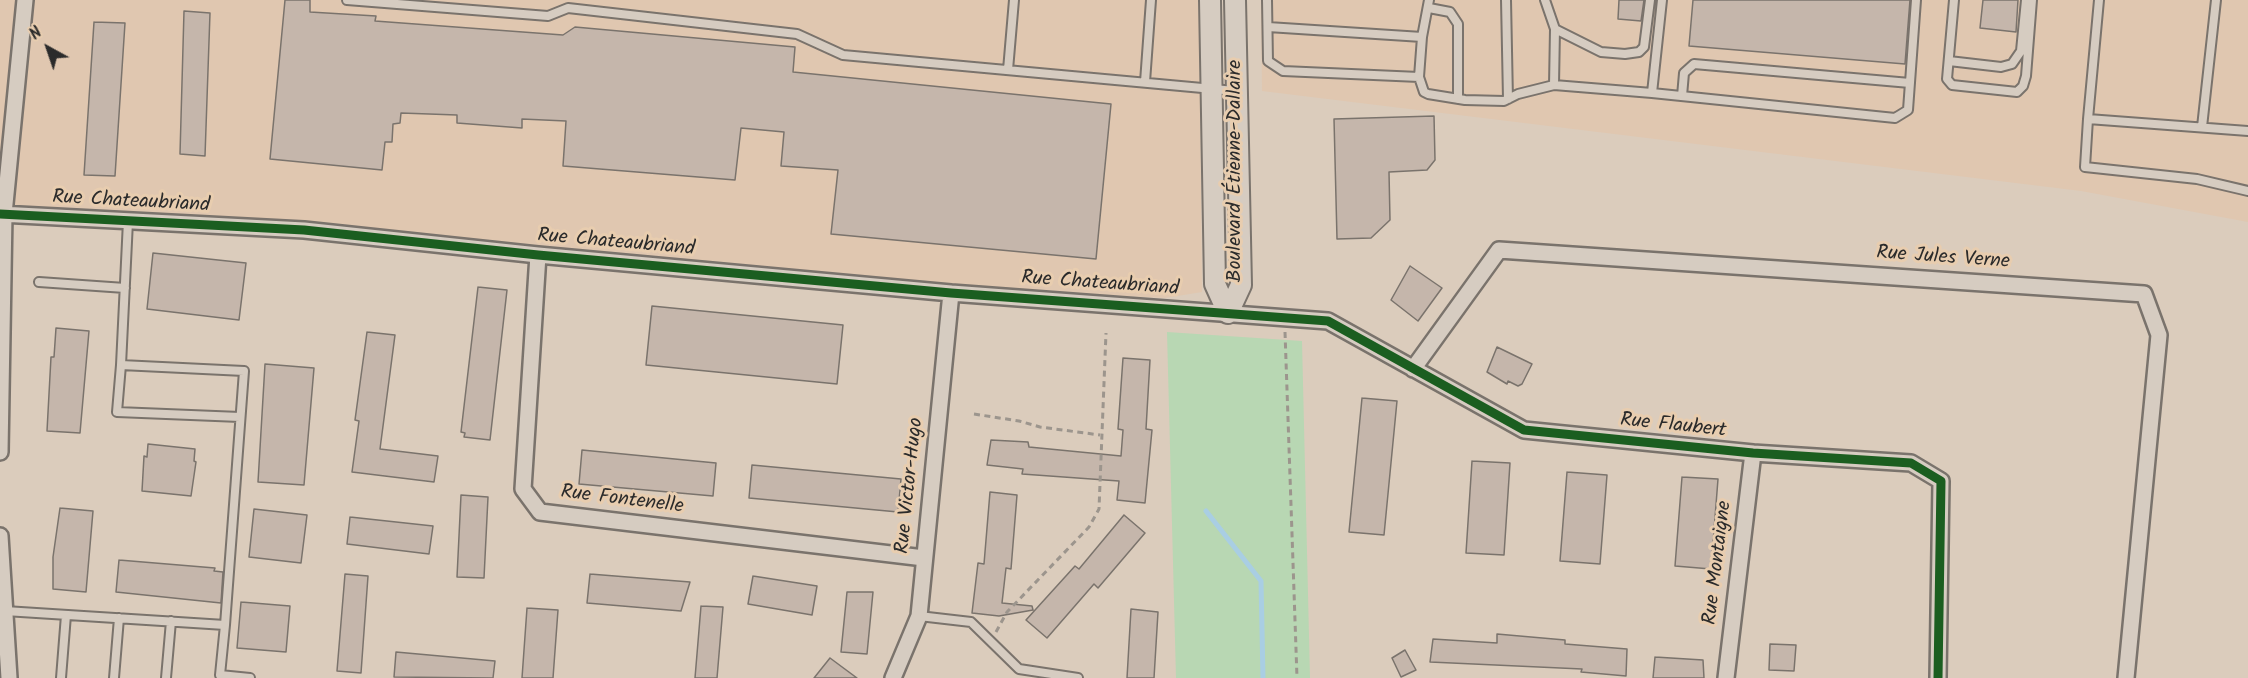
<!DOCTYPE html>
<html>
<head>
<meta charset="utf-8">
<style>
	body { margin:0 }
	#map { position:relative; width:2248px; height:678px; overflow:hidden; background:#dbccbc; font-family:Kalam,sans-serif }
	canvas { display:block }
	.north { position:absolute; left:18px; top:18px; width:60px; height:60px; -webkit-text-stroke:4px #e8cdaf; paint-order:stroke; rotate:320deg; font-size:16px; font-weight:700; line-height:24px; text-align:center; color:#2b2b2b }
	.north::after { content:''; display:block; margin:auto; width:21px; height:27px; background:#2b2b2b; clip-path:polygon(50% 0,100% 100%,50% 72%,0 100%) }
</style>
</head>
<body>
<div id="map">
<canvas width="2248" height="678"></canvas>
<div class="north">N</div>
</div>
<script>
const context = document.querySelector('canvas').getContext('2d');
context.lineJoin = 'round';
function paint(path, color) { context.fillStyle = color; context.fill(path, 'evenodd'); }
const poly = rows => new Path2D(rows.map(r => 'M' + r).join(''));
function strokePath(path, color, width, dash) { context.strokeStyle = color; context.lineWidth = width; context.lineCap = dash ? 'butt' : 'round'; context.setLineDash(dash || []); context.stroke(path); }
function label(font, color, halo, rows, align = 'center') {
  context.font = font + ' Kalam,sans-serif'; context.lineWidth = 6; context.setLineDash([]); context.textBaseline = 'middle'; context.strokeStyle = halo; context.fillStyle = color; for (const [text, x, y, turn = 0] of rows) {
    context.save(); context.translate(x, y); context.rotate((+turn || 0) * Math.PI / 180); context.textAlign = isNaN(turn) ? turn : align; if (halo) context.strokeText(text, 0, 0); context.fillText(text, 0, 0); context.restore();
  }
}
paint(poly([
	[0,0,1199,0,1202,292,1165,298,979,289,0,206],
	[1261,0,2248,0,2248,222,2081,191,1262,91]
]), '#e0c7b0');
paint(poly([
	[1167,332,1302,341,1310,678,1176,678]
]), '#b8d7b3');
strokePath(poly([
	[1206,511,1261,581,1263,678]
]), '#a9cee3', 5);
const building = poly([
	[285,0,310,0,310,12,376,16,375,21,563,35,575,27,795,47,793,72,1111,104,1096,259,831,234,838,170,781,166,784,132,741,128,735,180,563,166,566,121,522,119,522,128,457,123,457,115,401,113,400,123,393,124,392,142,385,142,382,170,270,159,285,0],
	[1619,0,1644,0,1641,21,1618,19,1619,0],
	[1693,0,1910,0,1905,64,1689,46,1693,0],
	[1983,0,2018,0,2016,32,1980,28,1983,0],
	[184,11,210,13,205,156,180,154,184,11],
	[94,22,125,23,115,176,84,175,94,22],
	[1434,116,1435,160,1427,170,1389,172,1390,220,1371,238,1337,239,1334,119,1434,116],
	[153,253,246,263,239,320,147,309,153,253],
	[1410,266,1442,288,1418,321,1391,300,1410,266],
	[478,287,507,290,490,440,464,437,465,433,461,432,478,287],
	[652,306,843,325,837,384,646,365,652,306],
	[56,328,89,331,80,433,47,431,51,357,54,357,56,328],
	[367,332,395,335,380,449,438,456,434,482,352,472,359,421,355,420,367,332],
	[1497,347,1532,364,1522,384,1518,386,1508,381,1507,384,1487,372,1497,347],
	[1123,358,1150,360,1146,429,1152,430,1145,503,1117,500,1119,481,1022,474,1023,469,987,465,991,440,1028,442,1029,447,1121,456,1123,430,1118,429,1123,358],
	[265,364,314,368,304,485,258,482,265,364],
	[1362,398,1397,401,1384,535,1349,532,1362,398],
	[148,444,195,449,194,461,196,462,191,496,142,491,144,456,147,457,148,444],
	[582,450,716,463,713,496,579,484,582,450],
	[1472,461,1510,463,1504,555,1466,553,1472,461],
	[752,465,901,479,898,512,749,498,752,465],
	[1567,472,1607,475,1600,564,1560,561,1567,472],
	[1682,477,1718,479,1711,569,1675,566,1682,477],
	[990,492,1017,495,1011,569,1006,568,1002,603,1032,606,1033,610,999,616,972,613,978,563,984,564,990,492],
	[461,495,488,497,484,578,457,577,461,495],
	[60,508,93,511,86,592,53,589,53,557,60,508],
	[254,509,307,515,301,563,249,557,254,509],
	[1124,515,1145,533,1098,588,1094,584,1047,638,1026,620,1075,566,1079,569,1124,515],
	[350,517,433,526,429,554,347,544,350,517],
	[119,560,215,568,214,571,223,572,221,603,116,592,119,560],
	[345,574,368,576,361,673,337,671,345,574],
	[590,574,690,582,681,611,587,603,590,574],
	[753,576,817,586,812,615,748,604,753,576],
	[847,592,873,592,867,654,841,652,847,592],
	[241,602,290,606,286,652,237,648,241,602],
	[701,606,723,607,717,678,695,678,701,606],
	[527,608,558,610,553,678,522,678,527,608],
	[1131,609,1158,612,1154,678,1127,678,1131,609],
	[1497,634,1565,640,1565,644,1627,649,1626,676,1581,672,1582,669,1430,662,1433,639,1497,643,1497,634],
	[1770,644,1796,645,1794,671,1769,670,1770,644],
	[1405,650,1416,670,1401,677,1392,658,1405,650],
	[396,652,495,661,493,678,394,677,396,652],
	[1655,657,1703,660,1704,678,1653,678,1655,657],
	[830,658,857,678,814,678,830,658]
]);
paint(building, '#c5b6ab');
strokePath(building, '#7a736c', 1.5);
const service = poly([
	[347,0,548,16,568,8,797,34,843,55,1235,91],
	[1267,0,1268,61,1283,71,1419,77,1424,92,1428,94,1465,100,1504,101,1518,94,1554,85],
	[1506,0,1508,99],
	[1545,0,1555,29,1601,52,1625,54,1639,52,1644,47,1650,0],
	[1662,0,1652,93,1895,118,1908,110,1916,0],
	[1954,0,1947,79,1952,85,2017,92,2023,86,2026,76,2032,0],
	[2099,0,2088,119,2248,131],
	[1429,8,1450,12,1458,24,1458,99],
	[1268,27,1422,37,1419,77],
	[1555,29,1554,85,1652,93],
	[1422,37,1429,0],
	[1949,61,2001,67,2012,64,2021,51,2026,0],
	[1008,70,1014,0],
	[1145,82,1151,0],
	[1682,96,1684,73,1694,64,1910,83],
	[2088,119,2085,167,2197,179,2248,191],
	[2202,127,2216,0],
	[39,282,125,288],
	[121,365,117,412,240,417],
	[5,611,225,625,244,371,121,365,128,221],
	[919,616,971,622,1019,669,1078,678],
	[225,625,220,675,250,678],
	[61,678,66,615],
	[114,678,119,618],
	[166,678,171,621]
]);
const minor = poly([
	[0,214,304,230,538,255,951,293,1328,321,1524,430,1753,453,1911,463,1941,481,1938,678],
	[538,255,523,489,540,512,924,558],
	[1413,369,1499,250,2144,294,2159,335,2126,678],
	[0,452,4,214,25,0],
	[0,536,9,678],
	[893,678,919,616,951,293],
	[1726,678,1753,453]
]);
const tertiary = poly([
	[1210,0,1215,284,1228,313],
	[1228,313,1241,285,1235,0]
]);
strokePath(service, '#7a736c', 12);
strokePath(minor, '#7a736c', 20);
strokePath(tertiary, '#7a736c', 24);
strokePath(poly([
	[1285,332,1297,678],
	[974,414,1019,421,1040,427,1100,435],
	[996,632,1007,612,1089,527,1099,509,1106,333]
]), '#9c958d', 3, [6, 4.5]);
strokePath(service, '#d6ccc1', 8);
strokePath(minor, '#d6ccc1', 15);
strokePath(tertiary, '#d6ccc1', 20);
strokePath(poly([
	[0,214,304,230,538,255,951,293,1328,321,1524,430,1753,453,1911,463,1941,481,1938,678]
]), '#1b5e20', 9);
label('20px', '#2b2b2b', '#e8cdaf', [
	["Boulevard Étienne-Dallaire",1237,171,-90],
	["Rue Chateaubriand",131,203,3],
	["Rue Chateaubriand",616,244,5],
	["Rue Jules Verne",1943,259,4],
	["Rue Chateaubriand",1100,285,4],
	["Rue Flaubert",1673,427,6],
	["Rue Victor-Hugo",911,486,-84],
	["Rue Fontenelle",622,501,7],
	["Rue Montaigne",1719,563,-83]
]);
</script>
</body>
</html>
